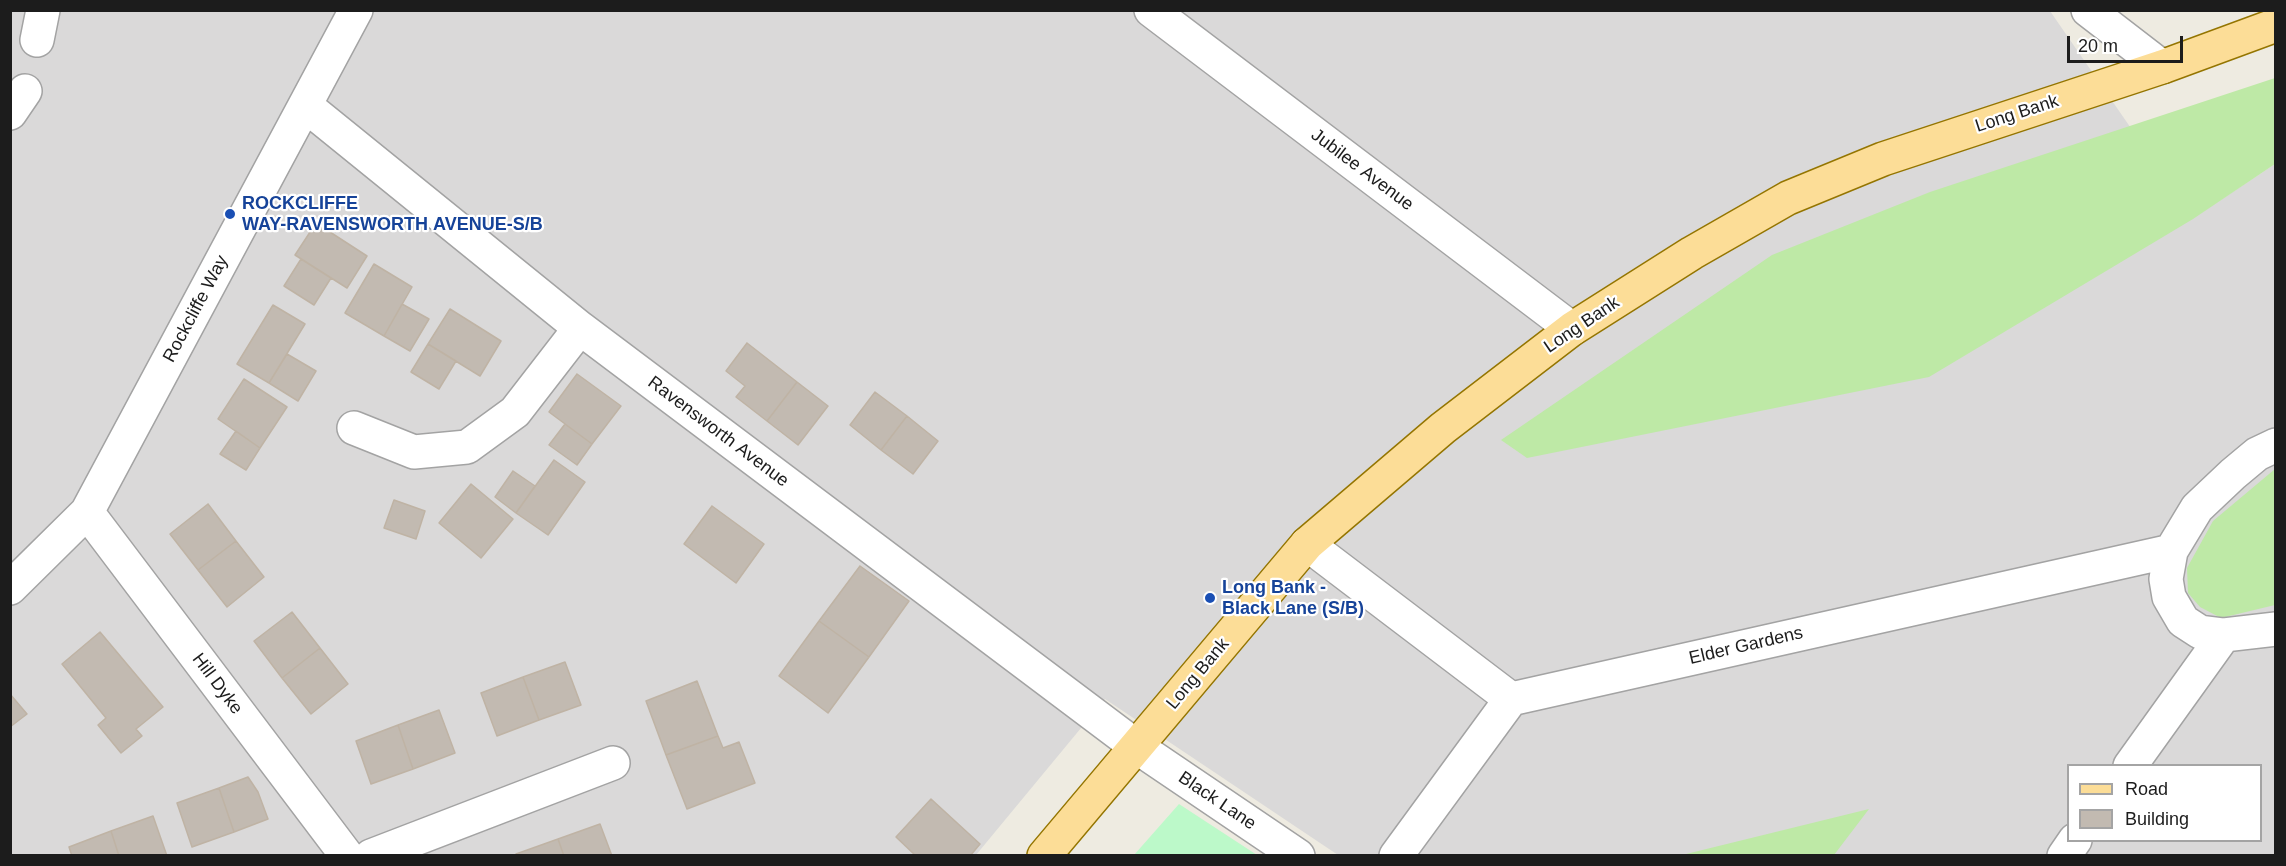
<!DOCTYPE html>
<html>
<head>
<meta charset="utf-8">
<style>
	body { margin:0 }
	#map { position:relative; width:2286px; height:866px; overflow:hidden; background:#eeebe1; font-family:Arial,sans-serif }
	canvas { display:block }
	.frame { position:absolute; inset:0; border:12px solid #1c1c1c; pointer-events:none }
	.legend { position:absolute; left:2067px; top:764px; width:195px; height:78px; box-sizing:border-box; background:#fff; border:2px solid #a4a4a4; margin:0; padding:8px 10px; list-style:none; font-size:18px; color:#1c1c1c }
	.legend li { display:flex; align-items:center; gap:12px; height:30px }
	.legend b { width:30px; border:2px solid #a4a4a4 }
	.scale { position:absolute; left:2067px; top:36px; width:116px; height:27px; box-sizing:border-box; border:3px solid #1c1c1c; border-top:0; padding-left:8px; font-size:18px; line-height:21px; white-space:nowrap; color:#1c1c1c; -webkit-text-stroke:4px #fff; paint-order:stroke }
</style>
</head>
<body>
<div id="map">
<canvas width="2286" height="866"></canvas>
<div class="frame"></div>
<ul class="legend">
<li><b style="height:8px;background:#fcdd97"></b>Road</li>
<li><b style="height:16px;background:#c2bab1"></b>Building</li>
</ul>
<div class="scale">20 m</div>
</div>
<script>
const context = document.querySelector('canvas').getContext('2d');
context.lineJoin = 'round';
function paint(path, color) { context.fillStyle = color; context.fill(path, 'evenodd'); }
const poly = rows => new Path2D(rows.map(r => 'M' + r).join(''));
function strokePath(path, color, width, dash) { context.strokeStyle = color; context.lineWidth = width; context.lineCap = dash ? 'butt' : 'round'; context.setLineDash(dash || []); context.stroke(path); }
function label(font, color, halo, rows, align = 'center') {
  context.font = font + ' Arial,sans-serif'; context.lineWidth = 4.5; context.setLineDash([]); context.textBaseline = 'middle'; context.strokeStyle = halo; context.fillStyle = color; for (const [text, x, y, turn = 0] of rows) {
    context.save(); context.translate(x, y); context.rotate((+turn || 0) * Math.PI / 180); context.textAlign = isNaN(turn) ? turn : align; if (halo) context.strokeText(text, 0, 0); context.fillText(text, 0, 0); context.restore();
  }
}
paint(poly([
	[10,11,2050,11,2193,218,2275,164,2275,855,1338,855,1105,699,976,855,11,855],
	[2068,766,2260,766,2260,840,2068,840]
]), '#dad9d9');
paint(poly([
	[2275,78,2275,164,2193,219,1929,377,1527,458,1501,440,1772,255,1930,192],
	[2275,469,2275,605,2221,618,2200,607,2188,593,2187,568,2213,521],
	[1869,809,1834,855,1682,855]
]), '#bee9a6');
paint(poly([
	[1179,804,1257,855,1134,855]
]), '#bcf9c9');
const building = poly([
	[316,223,367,256,347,288,295,255,316,223],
	[301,259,331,278,314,305,284,286,301,259],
	[374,264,412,287,384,336,345,313,374,264],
	[402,304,429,319,410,351,384,336,402,304],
	[273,305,305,324,269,383,237,364,273,305],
	[450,309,501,341,480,376,428,344,450,309],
	[747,343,797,382,767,421,736,397,745,386,726,371,747,343],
	[428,344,456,361,439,389,411,372,428,344],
	[287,354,316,371,298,401,269,383,287,354],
	[577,374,621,406,592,444,549,412,577,374],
	[244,379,287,407,260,448,218,419,244,379],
	[797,382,828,406,798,445,767,421,797,382],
	[875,392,907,416,881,450,850,425,875,392],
	[907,416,938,441,913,474,881,450,907,416],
	[565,424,592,444,577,465,549,445,565,424],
	[236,431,260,448,246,470,220,454,236,431],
	[554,460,585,482,548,535,516,513,554,460],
	[513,471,535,486,516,513,495,497,513,471],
	[471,484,513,519,481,558,439,523,471,484],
	[394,500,425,511,416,539,384,528,394,500],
	[208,504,236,541,198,570,170,534,208,504],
	[712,506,764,544,736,583,684,544,712,506],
	[236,541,264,577,227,607,198,570,236,541],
	[860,566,909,601,869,657,819,621,860,566],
	[292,612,320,648,282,678,254,641,292,612],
	[819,621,869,657,828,713,779,676,819,621],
	[100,632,163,707,136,729,142,736,121,753,98,725,106,718,62,664,100,632],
	[320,648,348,684,311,714,282,678,320,648],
	[565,662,581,705,539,720,523,677,565,662],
	[523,677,539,720,497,736,481,693,523,677],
	[697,681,718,736,666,755,646,701,697,681],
	[10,694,27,714,10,727,10,694],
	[439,710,455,753,413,769,398,725,439,710],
	[398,725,413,769,371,784,356,741,398,725],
	[718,736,723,748,739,742,755,783,687,809,666,755,718,736],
	[248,777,258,792,268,819,234,832,219,788,248,777],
	[219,788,234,832,192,847,177,803,219,788],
	[931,799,980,844,970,856,916,856,896,837,931,799],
	[153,816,167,856,119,856,111,831,153,816],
	[600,824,612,856,564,856,558,839,600,824],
	[111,831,119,856,72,856,69,847,111,831],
	[558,839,564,856,517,856,516,854,558,839]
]);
paint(building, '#c2bab1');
strokePath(building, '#bfb3a4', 1.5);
const minor = poly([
	[1151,10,1572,329],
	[2088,10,2162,67],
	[37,40,43,10],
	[306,106,580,328,1137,747,1298,856],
	[10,113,25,91],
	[354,428,414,452,467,447,515,412,580,328],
	[2276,445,2257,454,2233,474,2197,508,2171,551,2166,579,2169,597,2183,621,2200,632,2224,635,2276,629],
	[87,512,347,856],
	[1307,544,1511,699],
	[10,588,87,512,356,10],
	[2130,766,2224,635],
	[371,856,613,763],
	[1396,856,1511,699,2171,551],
	[2064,856,2075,840]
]);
const major = poly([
	[1044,856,1307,544,1443,428,1572,329,1692,253,1788,198,1883,159,2162,67,2276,25]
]);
strokePath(minor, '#a3a3a3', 36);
strokePath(major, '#947500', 36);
strokePath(minor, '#fff', 33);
strokePath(major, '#fcdd97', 33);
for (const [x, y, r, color] of [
	[230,214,6,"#1a4fb4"],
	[1210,598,6,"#1a4fb4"]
]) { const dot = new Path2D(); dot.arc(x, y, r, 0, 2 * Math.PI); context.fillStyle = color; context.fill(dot); strokePath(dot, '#fff', 2); }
label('18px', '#1c1c1c', '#fff', [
	["Long Bank",2017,114,-18],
	["Jubilee Avenue",1362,170,37],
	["Rockcliffe Way",196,309,-62],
	["Long Bank",1582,325,-34],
	["Ravensworth Avenue",718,432,37],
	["Elder Gardens",1746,646,-13],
	["Long Bank",1198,674,-50],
	["Hill Dyke",217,684,53],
	["Black Lane",1217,801,34]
]);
label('bold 18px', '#164399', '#fff', [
	["ROCKCLIFFE",242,204],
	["WAY-RAVENSWORTH AVENUE-S/B",242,225],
	["Long Bank -",1222,588],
	["Black Lane (S/B)",1222,609]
], 'left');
</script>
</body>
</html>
